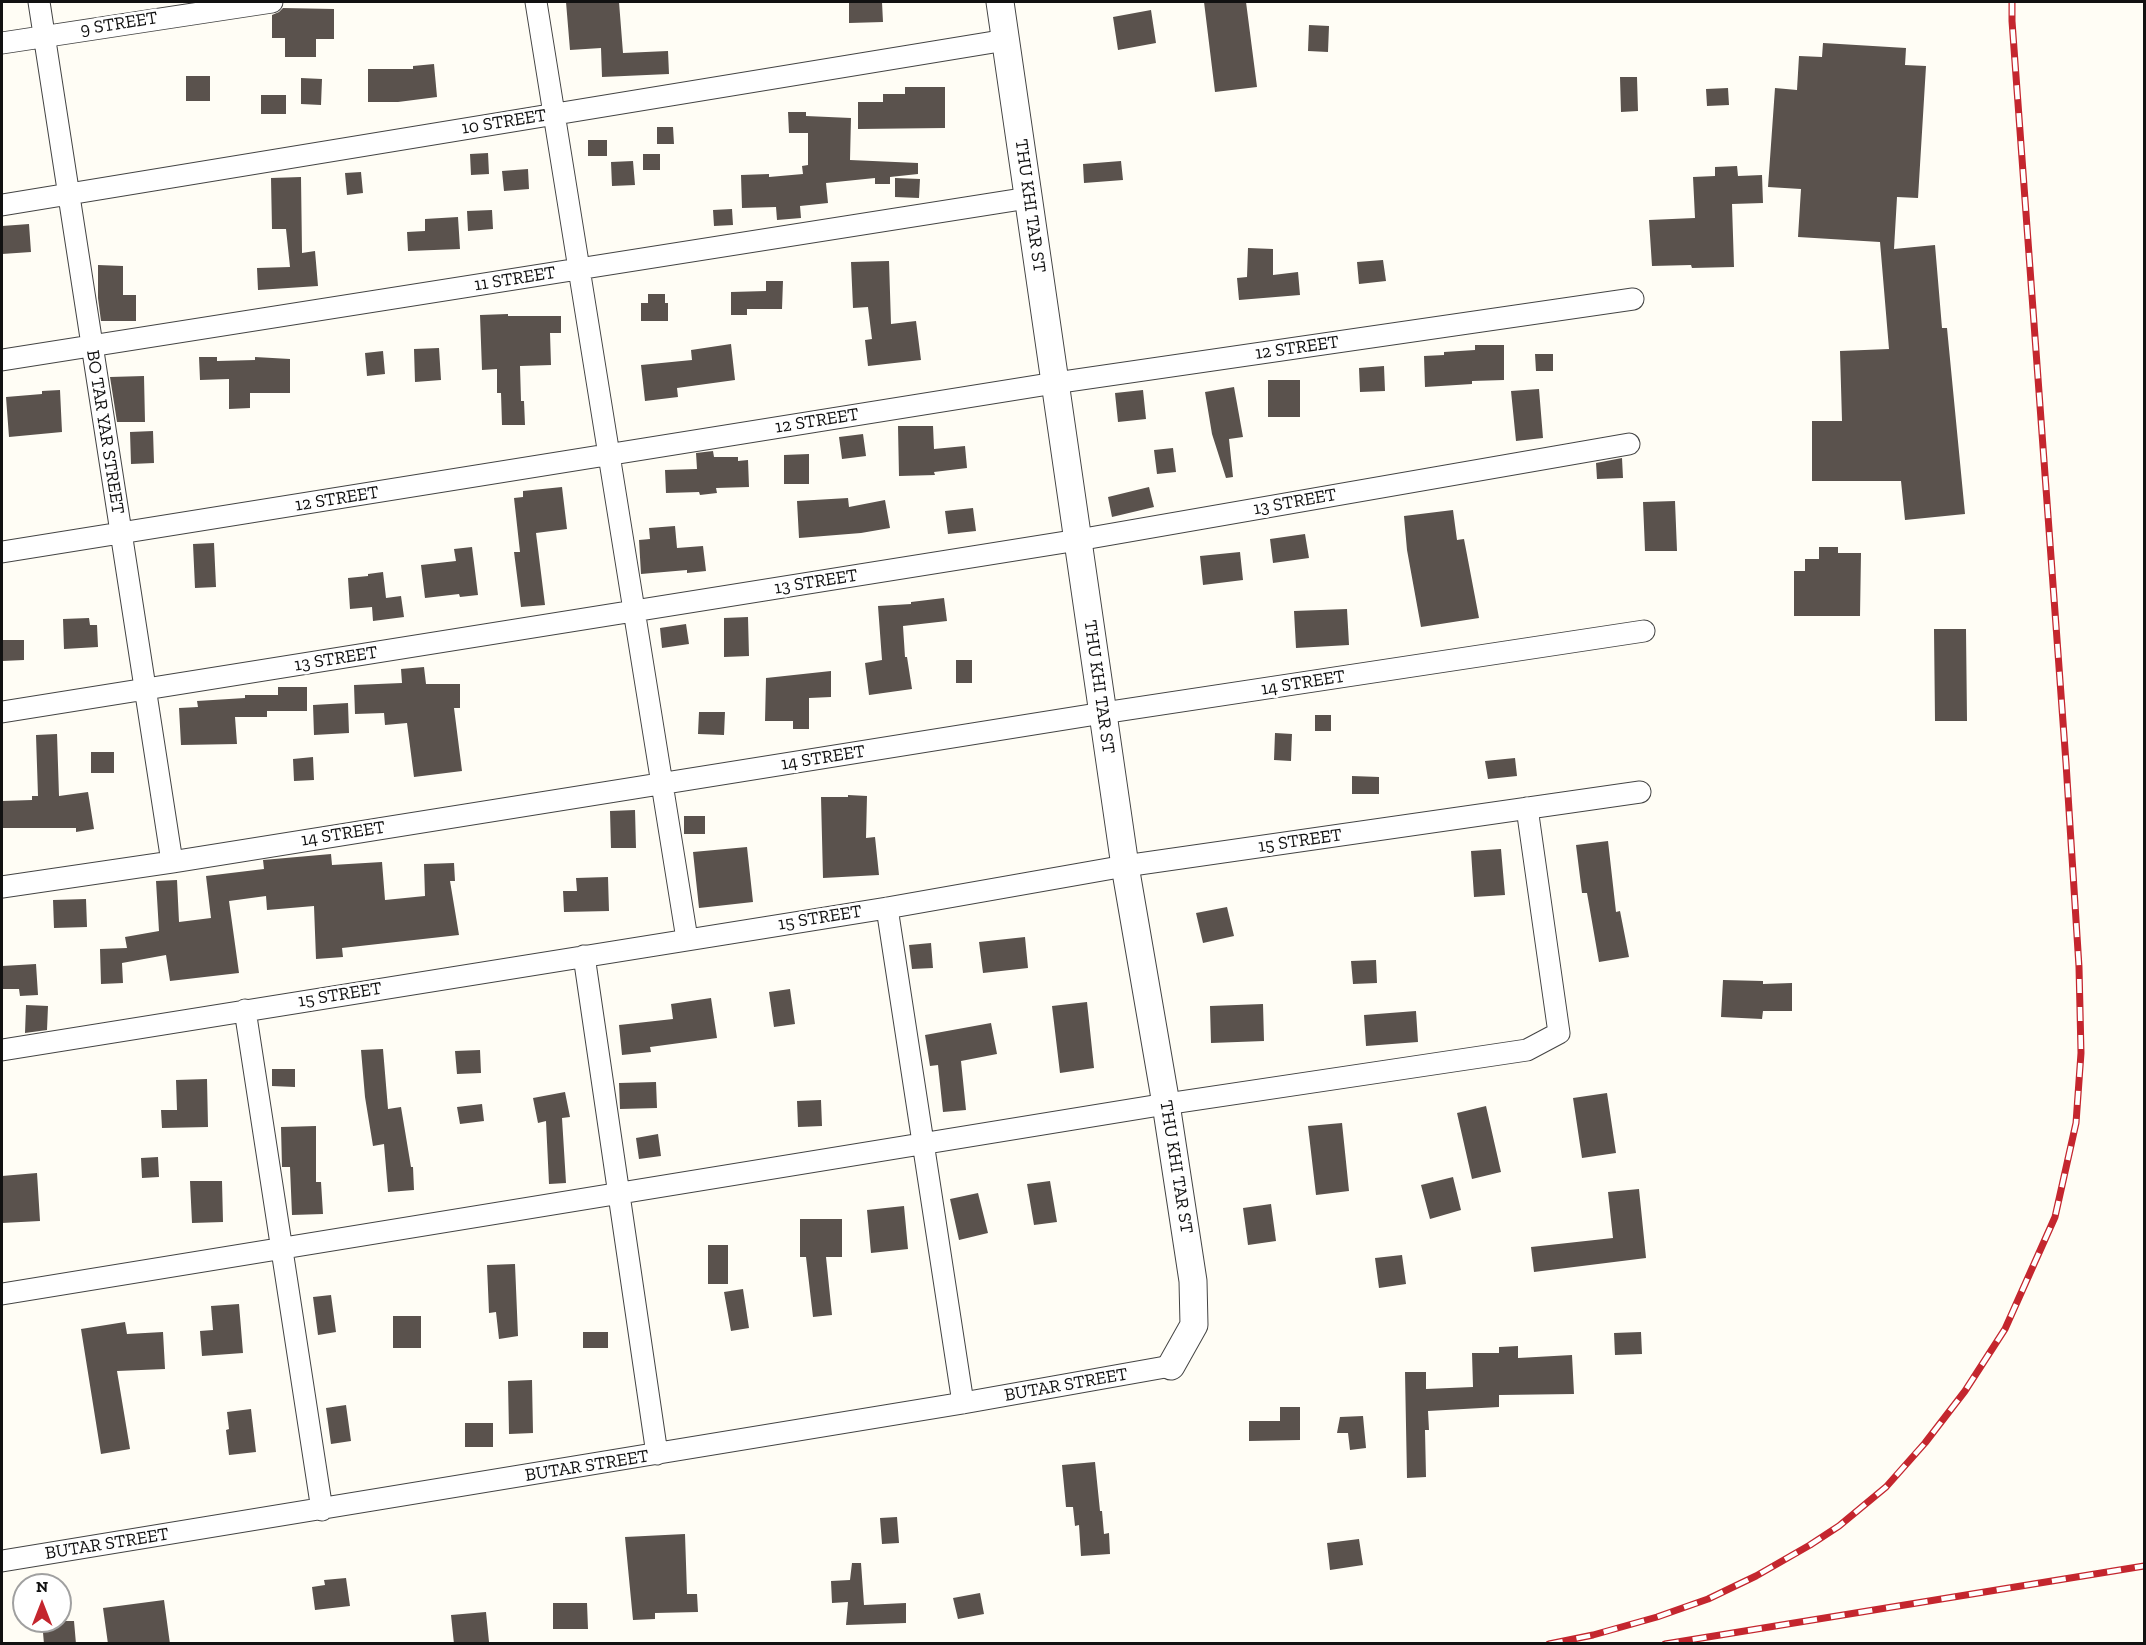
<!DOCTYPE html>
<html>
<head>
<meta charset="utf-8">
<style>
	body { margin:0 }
	#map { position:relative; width:2146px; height:1645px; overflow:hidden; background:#fffdf5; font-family:"Zilla Slab",serif }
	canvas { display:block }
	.frame { position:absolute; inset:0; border:3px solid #111; pointer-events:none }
	.north { position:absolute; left:12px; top:1573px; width:60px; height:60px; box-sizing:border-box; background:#fff; border:2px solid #a0a0a0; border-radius:50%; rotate:0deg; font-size:16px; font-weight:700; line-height:24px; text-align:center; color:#111 }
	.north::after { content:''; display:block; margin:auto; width:21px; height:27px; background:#c4262e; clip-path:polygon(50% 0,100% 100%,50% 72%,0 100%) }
</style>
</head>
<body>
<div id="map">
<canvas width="2146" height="1645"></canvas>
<div class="frame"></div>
<div class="north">N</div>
</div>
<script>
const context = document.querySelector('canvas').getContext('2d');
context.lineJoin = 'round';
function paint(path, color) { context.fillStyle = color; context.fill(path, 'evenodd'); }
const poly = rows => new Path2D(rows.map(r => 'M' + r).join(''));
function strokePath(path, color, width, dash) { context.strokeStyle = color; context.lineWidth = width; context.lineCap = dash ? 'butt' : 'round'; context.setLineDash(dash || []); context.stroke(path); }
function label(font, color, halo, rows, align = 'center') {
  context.font = font + ' "Zilla Slab",serif'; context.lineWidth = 6; context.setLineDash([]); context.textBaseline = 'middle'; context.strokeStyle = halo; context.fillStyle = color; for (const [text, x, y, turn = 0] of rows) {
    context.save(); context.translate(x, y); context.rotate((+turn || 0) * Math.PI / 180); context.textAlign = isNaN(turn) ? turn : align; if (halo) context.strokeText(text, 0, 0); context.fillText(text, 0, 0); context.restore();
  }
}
paint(poly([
	[566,2,619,2,623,53,668,51,669,74,602,77,601,48,570,50],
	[849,2,882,2,883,22,849,23],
	[1204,2,1246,2,1257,87,1215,92],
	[283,8,334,9,334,39,316,39,316,57,285,57,285,38,272,38,272,15,279,12],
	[1151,10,1156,43,1118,50,1113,17],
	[1309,25,1329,26,1328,52,1308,51],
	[1823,43,1906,48,1905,65,1926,66,1918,198,1897,197,1894,249,1935,245,1942,328,1947,328,1965,514,1905,520,1901,481,1812,481,1812,421,1842,421,1840,351,1889,349,1880,242,1798,237,1801,189,1768,187,1775,88,1797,90,1799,56,1822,57],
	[434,64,437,97,398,102,368,102,368,69,413,69,413,66],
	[186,76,210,76,210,101,186,101],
	[1620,77,1637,77,1638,111,1621,112],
	[301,78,322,79,321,105,301,104],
	[905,87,945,87,945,128,858,129,858,102,883,102,883,94,905,94],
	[1728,88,1729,105,1707,106,1706,89],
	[261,95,286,95,286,114,261,114],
	[788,112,806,112,806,116,851,118,850,160,918,163,918,174,890,177,890,184,875,184,875,178,826,183,828,203,800,206,801,218,777,220,776,207,742,208,741,175,769,174,769,177,803,174,802,166,808,165,808,133,789,133],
	[657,127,673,127,674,144,657,144],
	[588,140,607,140,607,156,588,156],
	[488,153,489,174,471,175,470,154],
	[643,154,660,154,660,170,643,170],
	[633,161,635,185,612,186,611,162],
	[1121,161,1123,180,1084,183,1083,164],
	[1737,166,1738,176,1762,175,1763,203,1732,204,1734,267,1692,268,1691,265,1652,266,1649,220,1695,218,1693,177,1715,176,1715,167],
	[528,169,529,189,504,191,502,171],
	[361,172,363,193,347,195,345,173],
	[301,177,302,253,315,251,318,286,258,290,257,268,290,267,286,229,272,229,271,178],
	[895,178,920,179,919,198,895,197],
	[732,209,733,225,714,226,713,210],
	[492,210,493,229,468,231,467,211],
	[458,217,460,249,408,251,407,232,425,231,425,219],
	[29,224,31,252,2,254,2,226],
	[1248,248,1273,249,1273,275,1298,272,1300,295,1239,300,1237,278,1247,277],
	[1383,260,1386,281,1359,284,1357,262],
	[889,261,891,324,916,321,921,360,868,366,865,340,872,339,868,307,853,308,851,262],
	[98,265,123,266,123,295,136,295,136,321,101,321,98,298],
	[766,281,783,281,782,309,747,309,747,315,731,315,731,292,766,291],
	[648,294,665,294,665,303,668,303,668,321,641,321,641,303,648,303],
	[508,314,508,316,561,316,561,333,550,333,551,365,520,366,521,401,524,401,525,425,502,425,501,393,497,393,497,369,482,370,480,315],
	[731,344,735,380,677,388,678,397,645,401,641,365,692,360,691,350],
	[1475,345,1504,345,1504,380,1472,381,1472,384,1425,387,1424,356,1444,355,1444,352,1475,350],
	[439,348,441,380,415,382,414,349],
	[383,351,385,374,367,376,365,353],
	[1535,354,1553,354,1553,371,1536,371],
	[199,357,217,357,217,361,255,360,255,357,290,359,290,393,250,393,250,408,229,409,229,379,200,380],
	[1384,366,1385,391,1360,392,1359,368],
	[144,376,145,422,117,422,110,377],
	[1268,380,1300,380,1300,417,1268,417],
	[1234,387,1243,437,1229,439,1233,477,1226,478,1212,434,1205,392],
	[1539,389,1543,438,1516,441,1511,391],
	[60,390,62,432,9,437,6,397,42,394,42,391],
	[1143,390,1146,419,1118,422,1115,393],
	[898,426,933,426,934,449,965,446,967,468,934,472,935,475,899,476],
	[153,431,154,463,131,464,130,432],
	[863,434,866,456,842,459,839,437],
	[1173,448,1176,472,1157,474,1154,450],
	[713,451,714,457,738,457,738,461,748,460,749,487,716,488,717,493,700,495,699,492,666,493,665,470,697,469,696,453],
	[809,454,809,484,784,484,784,455],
	[1622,458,1623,478,1597,479,1596,463],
	[562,487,567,529,536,533,545,605,521,607,514,552,520,552,514,498,523,497,523,491],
	[1149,487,1154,507,1112,517,1108,497],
	[848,498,849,507,885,500,890,528,861,533,799,538,797,501],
	[1675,501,1677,551,1645,551,1643,502],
	[973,508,976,531,948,534,945,511],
	[1453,510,1457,540,1464,539,1479,618,1421,627,1407,550,1404,516],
	[675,526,677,548,703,546,706,571,687,573,687,570,641,574,639,540,650,539,649,528],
	[1305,534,1309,558,1273,563,1270,539],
	[214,543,216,587,195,588,193,544],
	[472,547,478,595,460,597,459,594,425,598,421,565,456,561,454,549],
	[1819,547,1838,547,1838,553,1861,553,1860,616,1794,616,1794,571,1805,571,1805,559,1819,559],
	[1240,552,1243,580,1203,585,1200,556],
	[383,572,386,598,401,596,404,617,373,621,372,607,350,609,348,578,368,576,368,574],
	[944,598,947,621,903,626,905,657,907,657,912,689,869,695,865,663,882,660,878,606,911,604,911,602],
	[1347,609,1349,645,1296,648,1294,611],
	[748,617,749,656,724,657,724,618],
	[89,618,90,625,97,625,98,647,64,649,63,619],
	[686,624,689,644,662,648,660,628],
	[1934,629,1966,629,1967,721,1935,721],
	[2,640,24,640,24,660,2,661],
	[956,660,972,660,972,683,956,683],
	[424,667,426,684,460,684,460,708,454,708,462,771,414,777,407,723,385,725,384,713,355,714,354,685,402,683,401,669],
	[831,671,831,697,809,698,809,729,793,729,793,721,765,721,766,678],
	[278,687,307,687,307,711,267,711,267,717,235,717,237,744,181,745,179,708,198,707,197,701,245,698,245,695,278,695],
	[348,703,349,733,314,735,313,705],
	[699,712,725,712,724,735,698,734],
	[1315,715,1331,715,1331,731,1315,731],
	[1275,733,1292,734,1291,761,1274,760],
	[57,734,59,796,88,792,94,829,76,832,76,828,2,828,2,801,32,800,32,796,38,796,36,735],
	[91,752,114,752,114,773,91,773],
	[313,757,314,780,294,781,293,759],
	[1515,758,1517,776,1488,779,1485,761],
	[1352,776,1379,777,1379,794,1352,794],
	[848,795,867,796,866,838,875,837,879,875,823,878,821,797,848,797],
	[635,810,636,848,611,848,610,811],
	[684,816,705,816,705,834,684,834],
	[1608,841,1616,912,1620,911,1629,957,1599,962,1587,893,1582,893,1576,845],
	[747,847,753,902,699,908,693,852],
	[1501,849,1505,895,1474,897,1471,851],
	[331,854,332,865,382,862,385,900,425,896,424,864,454,863,455,881,450,881,459,935,342,948,343,957,316,959,314,906,267,910,266,896,229,901,239,973,170,981,166,955,122,963,123,983,101,984,100,949,127,948,125,937,159,931,156,881,177,880,179,922,211,918,206,876,264,869,263,860],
	[608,877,609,911,564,912,563,891,577,891,576,878],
	[86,899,87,927,54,928,53,900],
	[1227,907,1234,936,1203,943,1196,913],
	[1025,937,1028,968,983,973,979,942],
	[931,943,933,968,912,969,909,945],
	[1376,960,1377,983,1353,984,1351,961],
	[36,964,38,995,20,996,19,989,2,989,2,966],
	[1723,980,1763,981,1763,984,1792,983,1792,1011,1763,1011,1762,1019,1721,1017],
	[790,989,795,1024,774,1027,769,992],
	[711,998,717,1038,650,1047,651,1052,622,1055,619,1025,673,1019,671,1004],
	[1087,1002,1094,1068,1060,1073,1052,1006],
	[1263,1004,1264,1041,1211,1043,1210,1006],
	[26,1005,48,1006,47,1030,25,1033],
	[1416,1011,1418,1042,1366,1046,1364,1015],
	[991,1023,997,1054,961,1061,966,1110,943,1112,938,1065,930,1066,925,1035],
	[383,1049,388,1109,401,1107,411,1167,413,1167,414,1190,388,1192,384,1144,373,1146,365,1097,361,1050],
	[480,1050,481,1073,457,1074,455,1051],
	[272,1069,295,1069,295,1087,272,1086],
	[207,1079,208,1127,162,1128,161,1110,177,1110,176,1080],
	[656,1082,657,1108,620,1109,619,1083],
	[565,1092,570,1117,562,1118,566,1183,549,1184,546,1121,538,1123,533,1098],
	[1607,1093,1616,1153,1582,1158,1573,1098],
	[821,1100,822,1126,798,1127,797,1101],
	[482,1104,484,1121,460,1124,457,1107],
	[1486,1106,1501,1172,1472,1179,1457,1113],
	[1342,1123,1349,1191,1316,1195,1308,1126],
	[316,1126,316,1182,321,1182,323,1214,292,1215,290,1167,282,1167,281,1127],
	[658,1134,661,1156,639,1159,636,1138],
	[158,1157,159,1177,142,1178,141,1158],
	[37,1173,40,1221,2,1223,2,1176],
	[1453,1177,1461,1210,1430,1219,1421,1185],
	[190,1181,222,1181,223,1222,192,1223],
	[1050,1181,1057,1222,1034,1225,1027,1184],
	[1639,1189,1646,1258,1534,1272,1531,1247,1613,1238,1608,1192],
	[978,1193,988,1233,959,1240,950,1199],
	[1271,1204,1276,1241,1248,1245,1243,1208],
	[904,1206,908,1249,871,1253,867,1210],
	[800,1219,842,1219,842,1257,826,1257,832,1315,813,1317,806,1257,800,1257],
	[708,1245,728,1245,728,1284,708,1284],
	[1402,1255,1406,1284,1379,1288,1375,1258],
	[515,1264,518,1336,499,1339,496,1312,489,1313,487,1265],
	[743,1289,749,1328,731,1331,724,1292],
	[331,1295,336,1332,318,1335,313,1297],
	[239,1304,243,1353,202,1356,200,1331,213,1330,211,1306],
	[393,1316,421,1316,421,1348,393,1348],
	[125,1322,127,1334,163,1332,165,1369,117,1371,130,1449,101,1454,81,1329],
	[583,1332,608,1332,608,1348,583,1348],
	[1641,1332,1642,1354,1615,1355,1614,1333],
	[1518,1346,1518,1358,1572,1355,1574,1394,1499,1395,1499,1407,1428,1411,1429,1430,1425,1430,1426,1477,1407,1478,1405,1372,1426,1372,1426,1389,1473,1387,1472,1353,1499,1353,1499,1347],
	[532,1380,533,1433,509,1434,508,1381],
	[346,1405,351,1441,331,1444,326,1408],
	[1280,1407,1300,1407,1300,1440,1249,1441,1249,1421,1280,1421],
	[251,1409,256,1452,229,1455,226,1430,229,1429,227,1412],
	[1363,1416,1366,1448,1350,1450,1348,1433,1337,1433,1340,1417],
	[465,1423,493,1423,493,1447,465,1447],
	[1095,1462,1100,1511,1102,1511,1104,1534,1109,1533,1110,1554,1081,1556,1079,1525,1075,1526,1073,1507,1066,1507,1062,1465],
	[897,1517,899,1543,882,1544,880,1518],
	[685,1534,687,1594,697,1594,698,1612,655,1613,655,1619,633,1620,625,1537],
	[1359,1539,1363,1565,1330,1570,1327,1543],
	[852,1563,861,1563,864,1605,906,1603,906,1623,846,1625,848,1602,832,1603,831,1581,850,1580],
	[346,1578,350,1606,315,1610,312,1587,325,1585,324,1580],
	[980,1593,984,1614,958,1619,953,1598],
	[164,1600,170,1644,108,1644,103,1608],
	[553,1603,587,1603,588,1629,553,1629],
	[486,1612,489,1642,454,1644,451,1615],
	[42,1621,74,1621,76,1644,44,1644]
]), '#5a524d');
const minor = poly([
	[39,2,172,862],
	[536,2,687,939],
	[2,43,272,2],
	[2,205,1006,40],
	[2,360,1028,198],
	[2,552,1055,383,1633,299],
	[2,712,1078,540,1629,444],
	[2,887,172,862,1103,713,1644,631],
	[887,908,963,1403],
	[584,956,657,1454],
	[245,1010,322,1510],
	[2,1050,887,908,1125,866,1640,792],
	[2,1294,1166,1104,1527,1050,1559,1033,1527,808],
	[2,1561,963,1403,1171,1366]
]);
const tertiary = poly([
	[1000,2,1125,866,1166,1104,1193,1281,1194,1325,1171,1366]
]);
strokePath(minor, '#444', 23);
strokePath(tertiary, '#444', 29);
strokePath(minor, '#fff', 21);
strokePath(tertiary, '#fff', 27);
const rail = poly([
	[1549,1644,1593,1635,1657,1617,1708,1599,1756,1576,1810,1545,1839,1526,1886,1487,1925,1443,1965,1391,2005,1329,2055,1217,2076,1123,2081,1053,2079,967,2066,763,2012,21,2012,2],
	[1665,1644,2144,1566]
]);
strokePath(rail, '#c4262e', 7);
strokePath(rail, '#fff', 4.5, [14]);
label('18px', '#111', '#fff', [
	["9 STREET",119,24,-9],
	["10 STREET",504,122,-9],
	["THU KHI TAR ST",1030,206,82],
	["11 STREET",515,279,-9],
	["12 STREET",1297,348,-8],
	["12 STREET",817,421,-9],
	["BO TAR YAR STREET",105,432,81],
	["12 STREET",337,499,-9],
	["13 STREET",1295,502,-10],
	["13 STREET",816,582,-9],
	["13 STREET",336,659,-9],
	["14 STREET",1303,683,-9],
	["THU KHI TAR ST",1099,687,82],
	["14 STREET",823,758,-9],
	["14 STREET",343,834,-9],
	["15 STREET",1300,841,-8],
	["15 STREET",820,918,-9],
	["15 STREET",340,995,-9],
	["THU KHI TAR ST",1176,1167,81],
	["BUTAR STREET",1066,1385,-10],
	["BUTAR STREET",587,1466,-9],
	["BUTAR STREET",107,1544,-9]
]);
</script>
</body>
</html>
